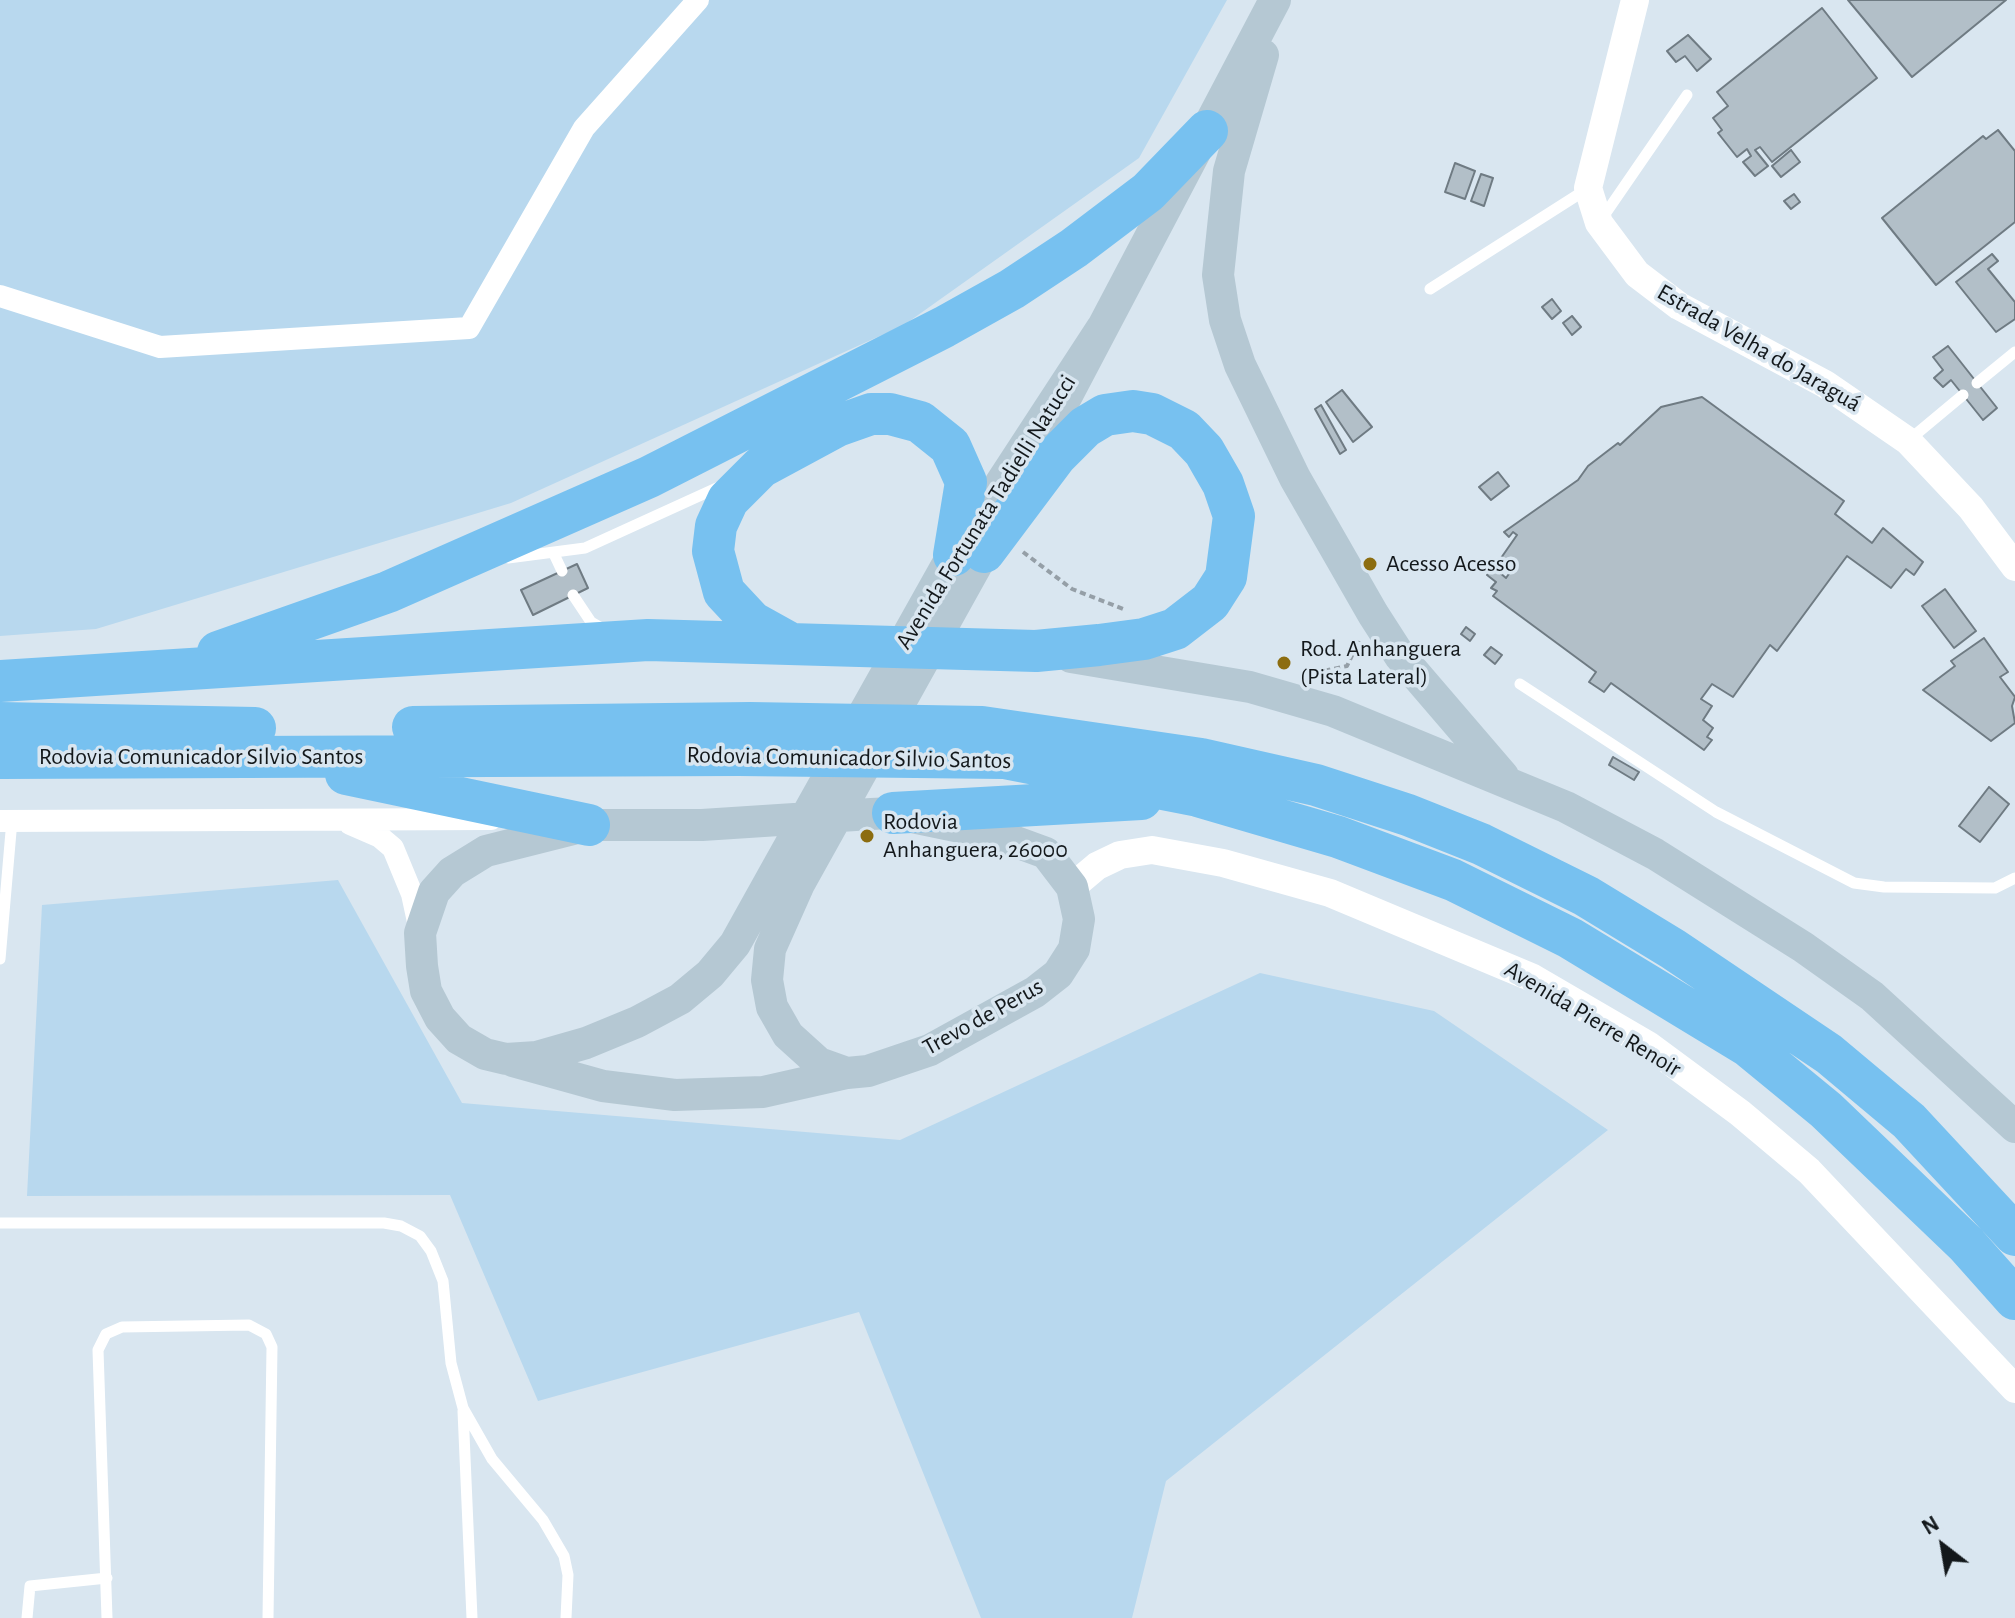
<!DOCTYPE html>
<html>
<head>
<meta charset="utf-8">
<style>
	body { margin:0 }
	#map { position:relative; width:2015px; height:1618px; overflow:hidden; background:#d9e6f0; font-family:"Alegreya Sans",sans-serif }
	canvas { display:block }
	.north { position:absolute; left:1903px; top:1506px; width:80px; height:80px; -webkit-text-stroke:6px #d9e6f0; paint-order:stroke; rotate:329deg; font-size:22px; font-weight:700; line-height:32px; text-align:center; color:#13181b }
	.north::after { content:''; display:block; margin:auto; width:28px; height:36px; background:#13181b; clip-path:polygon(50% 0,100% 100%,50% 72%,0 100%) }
</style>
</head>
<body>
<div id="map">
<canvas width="2015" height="1618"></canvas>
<div class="north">N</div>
</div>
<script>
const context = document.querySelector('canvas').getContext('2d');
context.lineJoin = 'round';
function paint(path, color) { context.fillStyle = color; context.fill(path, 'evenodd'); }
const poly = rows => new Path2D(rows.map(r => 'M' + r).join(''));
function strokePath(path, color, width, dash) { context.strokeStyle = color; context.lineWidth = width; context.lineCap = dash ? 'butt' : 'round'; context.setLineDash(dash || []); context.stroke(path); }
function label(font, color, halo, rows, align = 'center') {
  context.font = font + ' "Alegreya Sans",sans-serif'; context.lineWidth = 7; context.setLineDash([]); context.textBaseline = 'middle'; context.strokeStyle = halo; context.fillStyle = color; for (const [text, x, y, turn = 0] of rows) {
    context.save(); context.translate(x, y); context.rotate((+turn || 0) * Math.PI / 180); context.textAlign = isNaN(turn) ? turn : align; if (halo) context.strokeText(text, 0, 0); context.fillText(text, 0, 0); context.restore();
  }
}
paint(poly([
	[0,0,1227,0,1139,158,904,325,511,503,96,629,0,636],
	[338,880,462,1103,900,1140,1260,973,1434,1011,1608,1130,1166,1481,1132,1618,981,1618,859,1312,538,1401,450,1195,27,1196,42,905]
]), '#b8d8ee');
const building = poly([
	[1848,0,2006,0,1912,77,1848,0],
	[1822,8,1877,78,1772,162,1760,147,1755,150,1768,166,1755,176,1743,162,1751,156,1747,149,1737,157,1718,133,1722,130,1713,118,1728,106,1717,92,1822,8],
	[1688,35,1711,59,1697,71,1685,56,1676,62,1667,51,1688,35],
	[1998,130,2015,151,2015,222,1936,285,1882,218,1983,136,1986,139,1998,130],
	[1791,150,1800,162,1781,177,1772,166,1791,150],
	[1455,163,1475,171,1465,199,1445,192,1455,163],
	[1481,174,1493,178,1484,206,1471,201,1481,174],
	[1794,194,1800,202,1791,209,1784,201,1794,194],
	[1992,254,1998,261,1988,269,2015,302,2015,319,1996,332,1956,282,1992,254],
	[1552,299,1561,311,1552,319,1542,307,1552,299],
	[1572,316,1581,327,1572,335,1563,323,1572,316],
	[1948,346,1997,408,1983,420,1951,380,1943,387,1934,378,1943,370,1933,357,1948,346],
	[1342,390,1372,427,1353,442,1326,402,1342,390],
	[1702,397,1844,501,1835,514,1872,543,1883,528,1923,562,1914,575,1906,569,1891,588,1847,556,1777,651,1770,645,1733,697,1712,684,1701,699,1712,706,1703,720,1713,728,1707,737,1712,740,1704,750,1611,683,1604,692,1589,682,1596,672,1493,596,1497,591,1491,588,1496,582,1487,575,1493,567,1506,578,1513,568,1501,558,1517,535,1513,532,1509,537,1504,532,1578,480,1588,466,1618,443,1620,445,1661,407,1702,397],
	[1321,405,1346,450,1340,454,1315,409,1321,405],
	[1498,472,1509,486,1491,500,1479,487,1498,472],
	[577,564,588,588,533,615,521,590,577,564],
	[1945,589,1976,631,1954,648,1922,606,1945,589],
	[1466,627,1475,634,1470,641,1461,634,1466,627],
	[1984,638,2008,672,2000,677,2015,697,2012,706,2015,723,1991,741,1923,690,1955,666,1951,661,1984,638],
	[1491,647,1502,655,1495,664,1484,655,1491,647],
	[1613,757,1639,772,1634,780,1609,765,1613,757],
	[1989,787,2009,804,1980,842,1959,826,1989,787]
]);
paint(building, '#b2bfc8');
strokePath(building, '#6f7b83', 2);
strokePath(poly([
	[1023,552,1072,589,1126,610],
	[1305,675,1347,666,1359,641]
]), '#959fa7', 4, [6, 4]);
strokePath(poly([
	[1601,220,1687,95],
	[1430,289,1587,189],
	[1977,383,2015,352],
	[1909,440,1963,395],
	[554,554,562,571],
	[508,558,585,548,721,486],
	[573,595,591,622,605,630],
	[1520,684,1716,812,1854,883,1884,887,1995,888,2015,878],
	[0,959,12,820],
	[0,1223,384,1223,401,1226,420,1236,431,1251,443,1281,451,1363,463,1408,492,1459,543,1520,564,1556,568,1575,566,1618],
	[463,1411,472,1618],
	[27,1618,30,1586,107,1578],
	[107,1618,98,1350,106,1334,122,1327,249,1325,266,1334,272,1347,268,1618]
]), '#fff', 11);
strokePath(poly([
	[0,296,160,347,469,328,584,128,698,0],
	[0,821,491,819],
	[350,824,380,837,393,848,412,894,420,931]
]), '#fff', 22);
strokePath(poly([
	[1635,0,1588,188,1599,223,1637,274,1679,306,1825,384,1908,441,1971,508,2015,567],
	[1072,887,1097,866,1120,855,1152,850,1223,863,1330,893,1533,978,1648,1045,1740,1113,1809,1171,2015,1389]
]), '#fff', 28);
strokePath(poly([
	[1263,55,1229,171,1218,275,1225,320,1240,365,1295,478,1373,614,1400,656,1503,776],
	[1025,475,1275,0],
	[994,534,977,564,799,884,770,949,767,980,772,1007,788,1035,819,1063,847,1073,868,1071,930,1050,1035,992,1058,974,1074,949,1079,919,1072,887,1046,853,994,834,893,813,871,814,702,825,589,825,486,851,452,872,434,892,420,933,422,966,426,991,440,1018,459,1039,485,1054,506,1059,537,1057,586,1043,637,1022,680,999,710,974,735,944,779,865,946,567,1102,328],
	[1071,657,1250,687,1333,711,1566,807,1655,854,1803,947,1872,996,2015,1127],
	[513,1061,603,1086,675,1095,763,1092,847,1073]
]), '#b5c8d3', 32);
strokePath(poly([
	[788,642,752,622,724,592,713,551,716,526,728,500,761,467,837,426,871,414,890,414,920,422,950,446,966,482,954,555],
	[218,652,388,592,649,477,944,327,1012,289,1074,248,1148,192,1207,131],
	[0,681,648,640,1036,651,1099,645,1144,639,1175,629,1210,602,1226,577,1234,516,1223,484,1204,451,1184,430,1152,414,1133,411,1105,415,1085,427,1056,456,984,552],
	[0,723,255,728],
	[413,727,750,723,982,727,1201,759,1316,785,1408,815,1481,844,1586,896,1673,949,1829,1054,1909,1121,2015,1235],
	[0,758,738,755,1004,758,1198,796,1338,837,1453,880,1570,938,1748,1046,1826,1110,1966,1244,2015,1299],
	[346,774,589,825],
	[893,813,1141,799]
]), '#77c1f0', 42);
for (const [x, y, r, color] of [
	[1370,564,8,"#8c6d10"],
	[1284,663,8,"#8c6d10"],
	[867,836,8,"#8c6d10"]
]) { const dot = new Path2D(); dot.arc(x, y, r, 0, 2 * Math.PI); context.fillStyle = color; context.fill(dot); strokePath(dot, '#d9e6f0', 3); }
label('24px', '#13181b', '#d9e6f0', [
	["Estrada Velha do Jaraguá",1759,348,30],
	["Avenida Fortunata Tadielli Natucci",986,512,-58],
	["Rodovia Comunicador Silvio Santos",201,757],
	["Rodovia Comunicador Silvio Santos",849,758,1],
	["Trevo de Perus",983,1017,-29],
	["Avenida Pierre Renoir",1593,1019,31]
]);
label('24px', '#13181b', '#d9e6f0', [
	["Acesso Acesso",1386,564],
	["Rod. Anhanguera",1300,649],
	["(Pista Lateral)",1300,677],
	["Rodovia",883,822],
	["Anhanguera, 26000",883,850]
], 'left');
</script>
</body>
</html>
